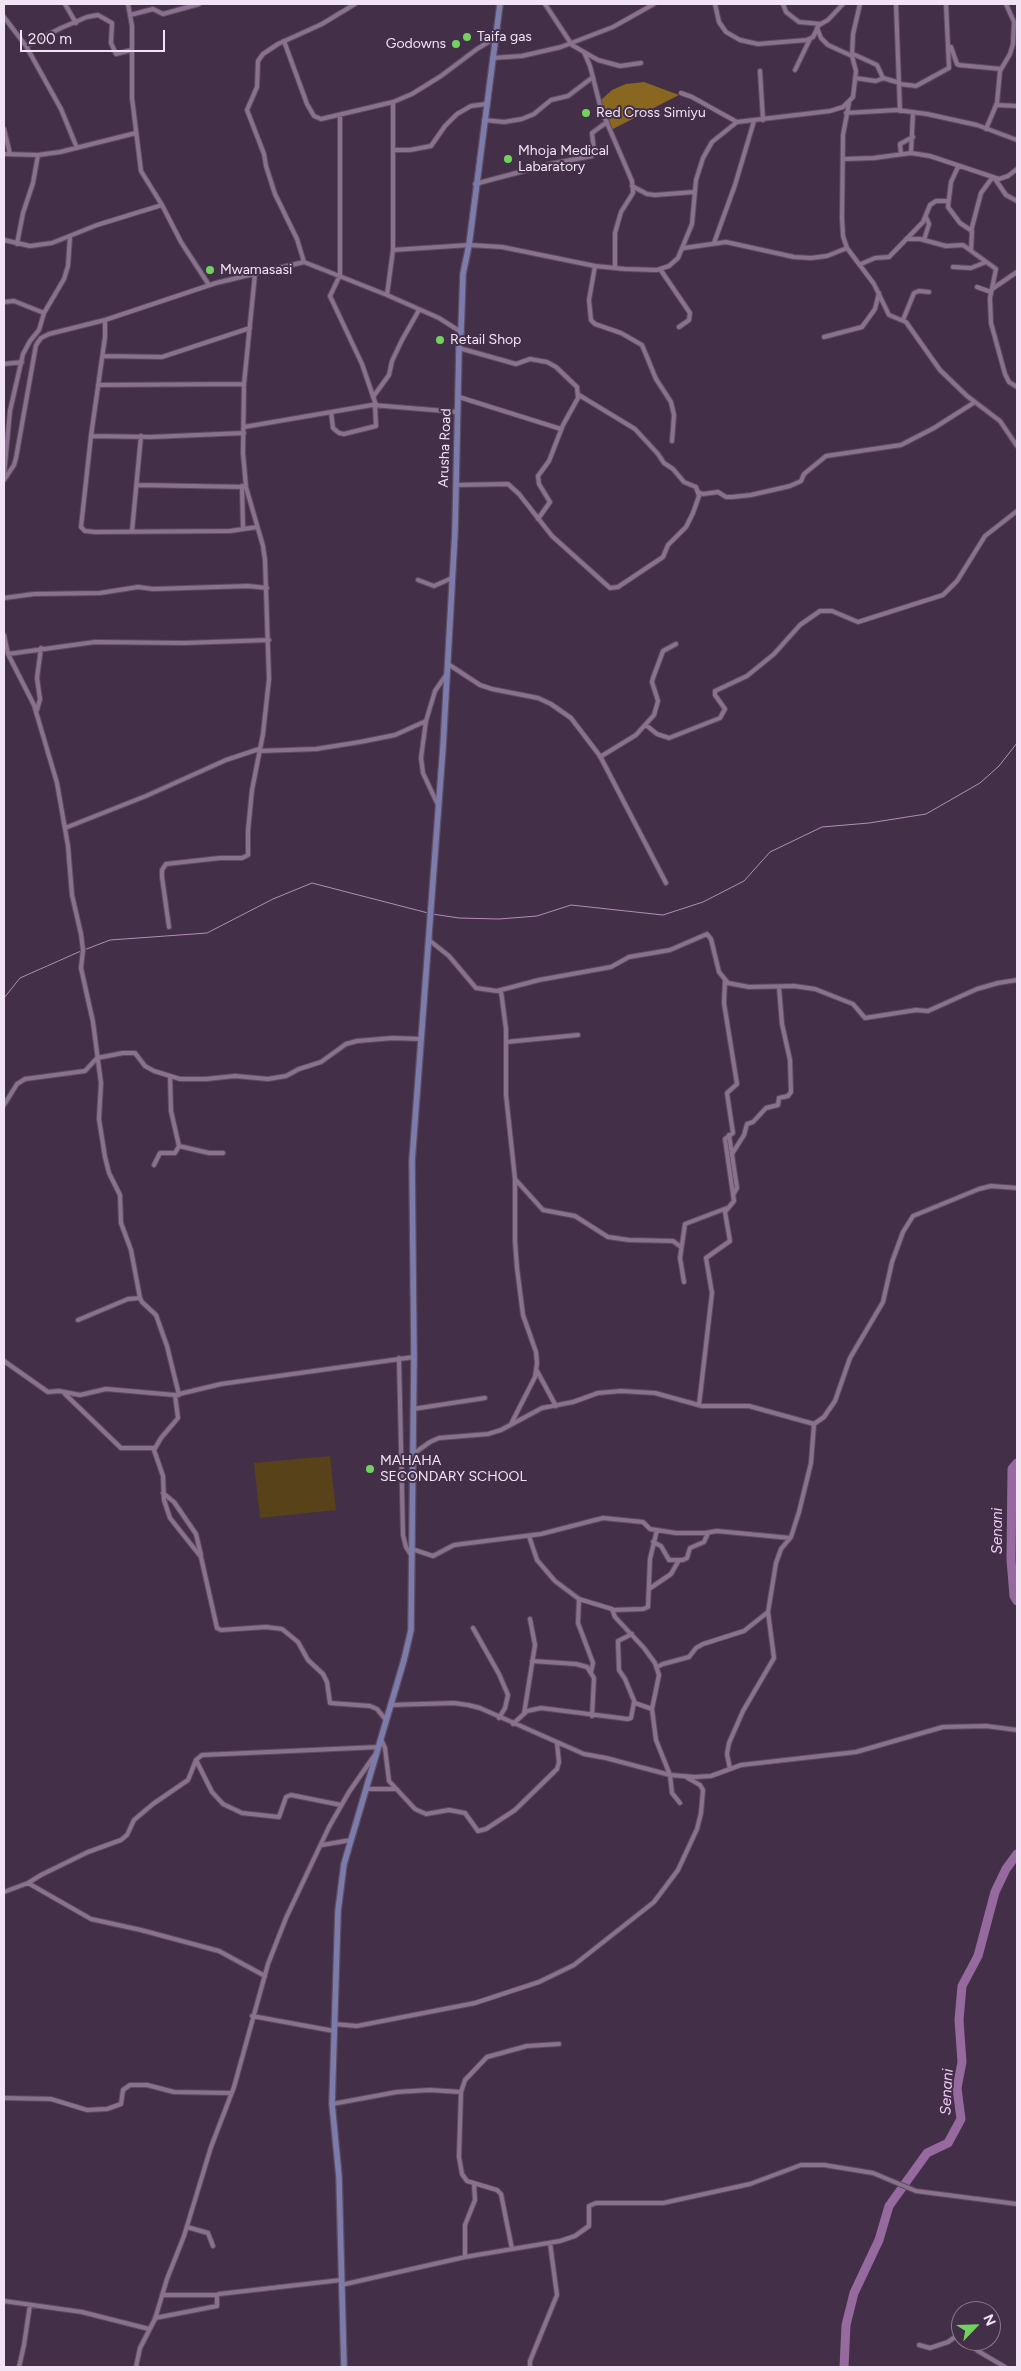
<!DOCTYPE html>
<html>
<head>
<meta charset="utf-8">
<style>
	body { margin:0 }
	#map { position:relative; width:1021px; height:2371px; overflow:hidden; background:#442f49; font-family:Figtree,sans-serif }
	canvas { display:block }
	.frame { position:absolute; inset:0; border:5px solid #f1e4f4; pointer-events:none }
	.north { position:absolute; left:951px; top:2301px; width:50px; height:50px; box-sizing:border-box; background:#442f49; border:1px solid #89778d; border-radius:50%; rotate:66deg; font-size:14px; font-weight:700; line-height:20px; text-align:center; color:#f1e4f4 }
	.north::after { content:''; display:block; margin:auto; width:18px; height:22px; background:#71d35e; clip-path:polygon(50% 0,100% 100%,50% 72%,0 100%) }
	.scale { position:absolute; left:20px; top:30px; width:145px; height:22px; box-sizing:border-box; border:2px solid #f1e4f4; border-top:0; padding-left:6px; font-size:15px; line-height:18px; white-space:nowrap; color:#f1e4f4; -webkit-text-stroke:4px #442f49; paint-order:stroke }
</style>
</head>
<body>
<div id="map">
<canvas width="1021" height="2371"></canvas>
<div class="frame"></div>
<div class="north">N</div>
<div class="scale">200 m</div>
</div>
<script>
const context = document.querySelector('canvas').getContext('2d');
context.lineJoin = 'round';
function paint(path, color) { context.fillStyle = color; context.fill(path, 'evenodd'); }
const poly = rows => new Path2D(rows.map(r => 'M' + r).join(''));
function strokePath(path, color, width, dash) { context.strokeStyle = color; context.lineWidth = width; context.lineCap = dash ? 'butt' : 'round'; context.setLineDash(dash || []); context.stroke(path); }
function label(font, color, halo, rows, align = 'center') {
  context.font = font + ' Figtree,sans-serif'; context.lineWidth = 4; context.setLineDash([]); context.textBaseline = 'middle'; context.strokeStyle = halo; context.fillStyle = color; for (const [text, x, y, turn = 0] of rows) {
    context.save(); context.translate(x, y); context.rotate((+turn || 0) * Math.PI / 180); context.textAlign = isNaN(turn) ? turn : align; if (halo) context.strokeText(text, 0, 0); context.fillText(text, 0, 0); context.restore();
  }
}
paint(poly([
	[330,1456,336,1510,260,1518,254,1463]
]), '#584219');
paint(poly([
	[644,82,679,95,611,130,601,100,612,90,626,84]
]), '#8a6721');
strokePath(poly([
	[432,914,459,918,499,919,537,916,571,905,663,915,703,902,744,881,770,852,822,827,869,823,926,814,980,783,999,766,1017,743],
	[84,950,110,940,207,933,273,899,312,883,428,913],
	[4,998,20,978,81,951]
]), '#b18eb8', 1);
strokePath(poly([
	[1017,1463,1012,1469,1011,1560,1014,1596,1017,1601],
	[844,2367,846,2325,854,2293,879,2240,889,2206,927,2153,948,2143,961,2119,957,2088,962,2062,959,2020,962,1986,978,1956,995,1892,1006,1869,1017,1854]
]), '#96699f', 9);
const minor = poly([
	[65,4,76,23],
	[128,4,132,26,132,98,141,171,162,205,181,242,209,285],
	[545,4,572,45,584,52,598,60,620,66,641,63],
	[715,4,719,22,726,32,740,40,758,44,807,40,813,37,819,25,828,20,843,4],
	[783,4,786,12,799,22,821,24],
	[896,4,900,111],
	[130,15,153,9,163,14,199,4],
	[4,17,26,46,61,109,77,148],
	[817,28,821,38,828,45,852,56],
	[284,41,307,104,314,116,321,119,393,102,412,94,441,76,477,49,495,38],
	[26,46,61,28,87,17,98,15,112,23,111,43,116,54,131,50],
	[951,47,957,64,959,65,1001,69],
	[584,52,590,66,601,109,632,181,633,193,621,212,615,233,615,268],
	[853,54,877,65,883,78,900,83],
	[492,58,522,56,561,47,613,27,654,4],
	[795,70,810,39],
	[760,71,763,120],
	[855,78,876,81,884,78],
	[900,84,916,86,949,68,946,4],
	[681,93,692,97,737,122],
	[849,103,843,135,842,218,843,236,847,248,874,284,889,315,906,322,940,370,967,396,1000,421,1017,446],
	[996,105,1017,106],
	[846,113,897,110,927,114,977,125,1017,140],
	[340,115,340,275,330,296,362,364,376,405],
	[484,120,504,122,522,119,534,114,551,100,568,96,593,77],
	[4,129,10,154],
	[986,129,997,103,1000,71,1010,54,1013,44,1014,22,1006,4],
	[393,150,410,150,431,146,445,126,457,114,471,106,486,104],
	[911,153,913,113],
	[4,154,38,155,60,152,136,133],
	[901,154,900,144,913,137],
	[843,159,874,158,911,153,930,156,999,179,1008,176,1017,169],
	[958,167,951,182,948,207,960,223,972,231,971,250],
	[995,179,1006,195,1017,201],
	[475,184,550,164,592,156,594,151,592,133,607,122],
	[632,186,647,194,655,195,694,192],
	[971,231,981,193,992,178],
	[906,239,920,239,946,246,963,245,996,269,990,298,991,323,1005,374,1009,382,1017,387],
	[4,240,30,246,52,243,97,225,162,205],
	[924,240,929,224,926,217],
	[714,243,735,185,754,121],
	[17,244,23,213,33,183,38,155],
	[684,248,726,242,794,257,811,258,827,256,847,248],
	[393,250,469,245,502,247,595,266,625,269,657,270,669,266,678,258,692,224,696,180,703,158,712,142,737,122,830,111,843,107,853,97,856,71,852,56,853,34,860,4],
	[304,262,297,239,275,194,266,166,264,154,247,110,257,87,258,61,263,54,278,44,322,24,355,4],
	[861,264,875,258,889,257,923,222,930,205,936,201,948,201],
	[595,266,589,300,591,320,595,324,621,333,642,345,656,379,671,402,674,415,672,441],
	[953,267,971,268,986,262],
	[660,269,690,313,689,320,679,327],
	[977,287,991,292],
	[992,289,1017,272],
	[387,295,393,250,393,102],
	[4,302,14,301,44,313],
	[105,320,105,337,91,436,81,527,85,531,95,532,230,531,257,527],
	[903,320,914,293,919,291,929,292],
	[824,337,862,327,875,309,879,293],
	[459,348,516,364,530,359,547,362,556,367,577,387,578,398,563,425,549,461,538,476,539,484,550,502,538,519],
	[103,356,162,357,250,328],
	[4,364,22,362],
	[98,385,244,384],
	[373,397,389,375,392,361,402,340,419,310],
	[459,397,561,429],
	[331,412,333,428,339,433,344,434,376,426,375,405],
	[244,427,372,405,458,412],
	[91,436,151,437,244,433],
	[4,475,10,411,23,354,30,341,39,330,44,313,64,279,68,266,70,237],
	[4,480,14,465,16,458,36,345,41,338,49,334,105,320,216,283,304,262,387,295,439,318,461,332],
	[137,485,246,487],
	[456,485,508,484,519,494,552,536,610,588,618,587,663,557,668,545,686,527,693,513,699,496,696,487,684,482,673,469,664,463,658,454,635,429,579,395],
	[242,486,243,528],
	[698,492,703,494,718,492,726,497,732,497,751,495,790,486,801,481,804,474,826,456,901,445,934,428,975,402],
	[132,531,141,436],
	[418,580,434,586,452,578],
	[4,598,34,594,100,593,138,587,153,589,248,586,267,588],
	[4,635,8,654,34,705,57,783,68,846,72,895,81,934,83,950,81,968,93,1022,101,1083,99,1119,105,1157,109,1173,120,1195,121,1223,131,1250,140,1298,142,1302,156,1315,167,1346,179,1395],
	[8,654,95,642,184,643,269,640],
	[448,664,480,685,492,689,538,698,551,704,571,718,600,756,666,883],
	[37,710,40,699,37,678,41,648],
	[646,725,657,734,669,738,720,718,725,709,715,695,715,691,747,676,774,654,800,625,820,611,832,611,858,622,943,595,957,581,985,536,1017,511],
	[259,751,316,749,360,742,395,735,426,721],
	[600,757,636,735,654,715,658,701,652,682,653,678,663,651,676,644],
	[437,803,423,773,421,758,426,721,435,691,446,675],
	[65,828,146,796,226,760,259,749],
	[169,927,162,877,162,870,166,864,220,858,242,858,248,855,248,831,252,790,263,734,269,679,265,560,263,546,246,487,243,453,244,384,255,274],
	[429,940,449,956,476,988,497,991,539,980,611,967,629,957,670,950,707,934,711,939,719,972,728,983,749,987,794,986,815,989,853,1004,865,1018,916,1010,928,1011,977,989,998,983,1017,980],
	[501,991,506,1029,506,1095,515,1179,515,1241,517,1268,523,1315,536,1352,537,1363,535,1377,511,1424],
	[506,1042,578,1035],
	[4,1105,17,1084,25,1079,85,1071,97,1058,123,1053,135,1053,145,1066,154,1071,180,1079,206,1079,235,1076,268,1079,286,1076,299,1069,321,1062,346,1044,357,1041,393,1038,420,1039],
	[729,1135,737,1188,733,1195],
	[179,1146,209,1153,223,1153],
	[732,1154,744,1135,747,1124,753,1122,766,1108,778,1105,779,1098,788,1096,791,1092,790,1060,782,1024,779,987],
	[154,1165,160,1153,175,1153,179,1146,171,1111,170,1076],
	[515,1179,543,1210,575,1216,608,1237,629,1240,673,1241,681,1247],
	[684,1282,680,1258,685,1224,727,1208],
	[78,1320,128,1299,140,1298],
	[399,1358,403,1535,406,1547,411,1555],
	[4,1361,48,1392,59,1391,80,1395,106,1389,175,1395,221,1384,414,1357],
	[537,1371,556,1406],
	[65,1394,121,1448,154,1448],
	[175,1395,178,1418,161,1438,154,1450,163,1476,164,1500,170,1518,201,1557,217,1628,221,1630,266,1627,282,1629,298,1642,308,1660,323,1674,327,1682,330,1703,370,1706,377,1709,386,1720],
	[699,1405,712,1293,706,1258,730,1241,725,1212,734,1201,725,1139,733,1133,727,1093,737,1084,724,1003,725,980],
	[413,1409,485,1398],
	[413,1454,430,1442,439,1438,488,1434,501,1430,542,1408,573,1402,598,1393,621,1391,655,1393,702,1406,749,1406,814,1424],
	[163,1493,174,1502,196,1534,201,1555],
	[529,1536,537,1560,555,1581,579,1599,612,1609,615,1617,644,1648,655,1663,659,1675,652,1709],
	[653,1542,661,1546,669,1560,683,1560,687,1558,690,1548,704,1542,708,1533],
	[412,1549,433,1556,454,1545,541,1534,603,1518,643,1522,650,1529,676,1533,705,1533,717,1531,790,1538],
	[649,1589,671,1574,679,1560],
	[579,1599,578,1623,593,1663,591,1672],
	[613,1610,643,1609,648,1607,650,1559,657,1530],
	[473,1628,499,1674,508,1695,505,1708,499,1718],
	[632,1634,618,1641,619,1670,625,1679,635,1703,652,1709,656,1740,670,1775],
	[532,1661,576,1664,587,1667,594,1678,592,1716],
	[657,1667,663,1664,689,1657,696,1648,703,1644,744,1631,768,1612],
	[390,1705,454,1703,468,1705,480,1708,584,1754,606,1758,670,1775,695,1777,711,1776,741,1765,856,1752,943,1727,986,1726,1017,1730],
	[524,1714,535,1645,530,1619],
	[513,1724,527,1711,541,1708,628,1719,631,1718,634,1702],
	[381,1739,385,1748,389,1781,415,1809,426,1814,449,1810,465,1813,478,1831,486,1829,515,1810,557,1769,559,1762,557,1743],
	[196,1760,212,1792,223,1804,242,1813,279,1817,286,1797,291,1795,341,1805],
	[730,1769,727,1754,729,1743,743,1711,774,1658,768,1612,776,1563,781,1549,791,1537,799,1512,811,1463,814,1424,824,1417,835,1401,850,1358,883,1302,892,1262,903,1232,913,1216,979,1189,991,1186,1017,1188],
	[670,1775,672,1793,680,1803],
	[366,1789,396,1789],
	[322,1845,351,1840],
	[28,1883,41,1875,88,1852,121,1840,127,1835,134,1820,153,1804,188,1780,196,1760,202,1755,379,1747],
	[4,1892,28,1883,91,1919,141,1930,219,1951,265,1976],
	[252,2016,334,2031],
	[334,2024,357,2026,475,2003,539,1982,574,1965,654,1902,678,1870,697,1829,701,1813,703,1790,700,1785,686,1777],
	[4,2098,51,2099,87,2110,107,2109,121,2104,123,2090,130,2085,147,2085,174,2092,231,2093],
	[332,2104,397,2092,430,2090,461,2092],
	[187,2227,208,2233,213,2246],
	[512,2249,501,2194,497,2190,467,2181,462,2174,459,2157,461,2092,465,2080,487,2057,527,2046,559,2044],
	[465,2257,465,2225,475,2200,474,2184],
	[341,2285,465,2257,560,2241,575,2236,589,2226,589,2206,596,2203,663,2203,750,2184,801,2165,824,2165,873,2173,916,2191,1017,2204],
	[162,2295,217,2295],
	[4,2301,82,2312,149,2329],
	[155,2318,217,2306,217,2295,219,2294,341,2280],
	[967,2341,978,2351,1005,2367],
	[919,2345,930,2348,948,2342,955,2337,961,2337],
	[19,2367,24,2345,30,2305],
	[136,2367,140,2348,155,2319,167,2279,184,2236,211,2147,234,2087,268,1964,286,1918,329,1827,349,1792,374,1756],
	[530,2367,530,2361,557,2295,550,2243]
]);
const secondary = poly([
	[344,2367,339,2177,332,2104,338,1911,344,1864,404,1660,411,1630,414,1357,412,1161,443,747,455,532,459,348,461,332,463,274,469,245,500,4]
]);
strokePath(minor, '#5e4c61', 6);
strokePath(secondary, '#5e4c61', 8);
strokePath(minor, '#8a728f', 4);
strokePath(secondary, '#7c7cac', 5.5);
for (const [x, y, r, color] of [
	[467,37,5,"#71d35e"],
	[456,44,5,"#71d35e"],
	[586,113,5,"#71d35e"],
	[508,159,5,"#71d35e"],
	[210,270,5,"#71d35e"],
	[440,340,5,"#71d35e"],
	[370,1469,5,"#71d35e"]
]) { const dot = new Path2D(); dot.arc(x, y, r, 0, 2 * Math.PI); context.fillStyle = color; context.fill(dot); strokePath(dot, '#442f49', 2); }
label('14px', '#f1e4f4', '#442f49', [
	["Taifa gas",477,37],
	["Godowns",446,44,"right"],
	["Red Cross Simiyu",596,113],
	["Mhoja Medical",518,151],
	["Labaratory",518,167],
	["Mwamasasi",220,270],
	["Retail Shop",450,340],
	["MAHAHA",380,1461],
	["SECONDARY SCHOOL",380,1477]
], 'left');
label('14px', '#f1e4f4', '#442f49', [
	["Arusha Road",445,448,-88]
]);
label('italic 15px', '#f1caf9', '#442f49', [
	["Senani",998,1531,-90],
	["Senani",947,2092,-87]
]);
</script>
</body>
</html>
